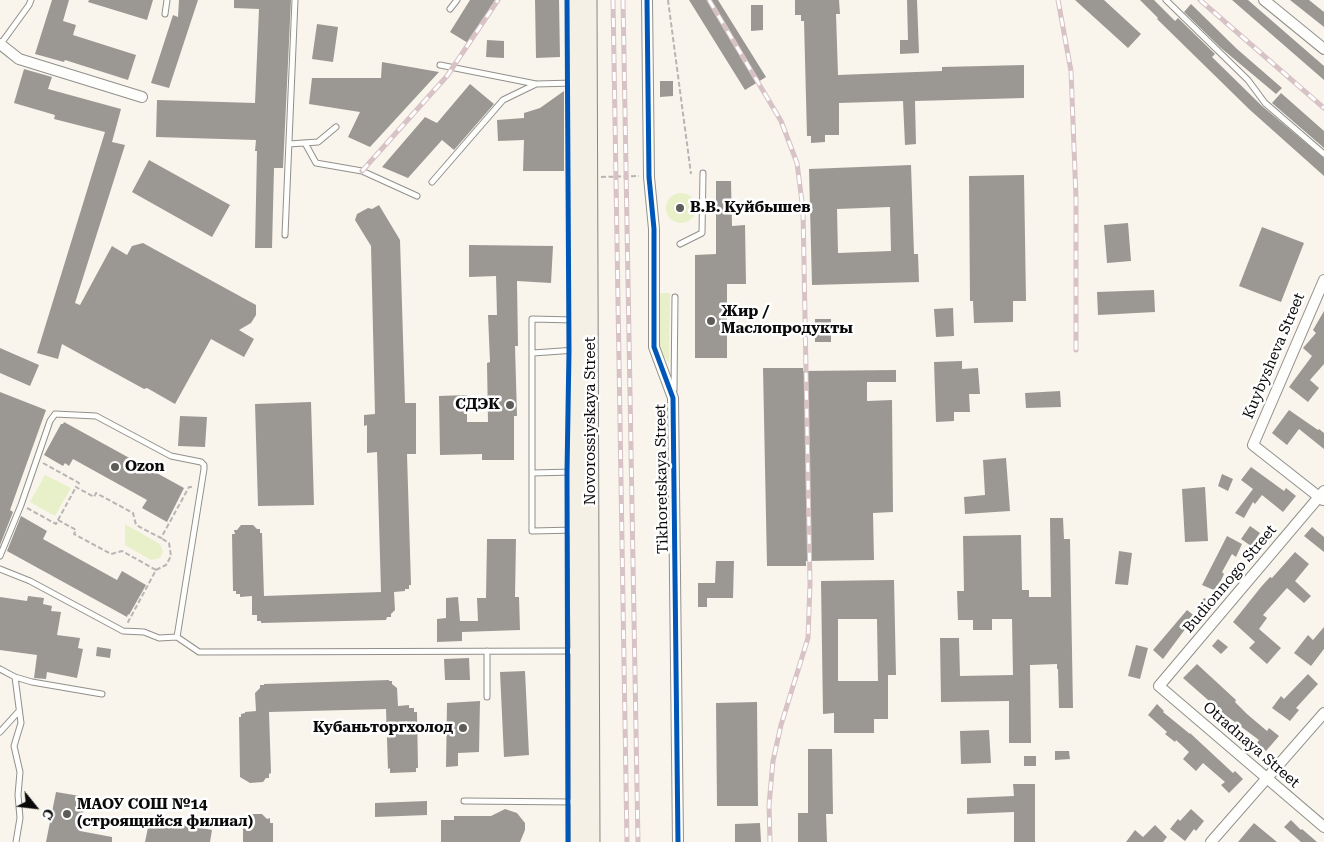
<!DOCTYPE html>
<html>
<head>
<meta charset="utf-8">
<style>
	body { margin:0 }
	#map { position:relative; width:1324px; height:842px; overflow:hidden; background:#f9f5ec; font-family:"Roboto Serif",serif }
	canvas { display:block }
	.north { position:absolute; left:10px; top:782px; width:50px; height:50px; -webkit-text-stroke:4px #fff; paint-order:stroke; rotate:119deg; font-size:14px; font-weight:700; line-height:20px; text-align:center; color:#0a0a0a }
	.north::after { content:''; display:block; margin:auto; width:18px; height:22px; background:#0a0a0a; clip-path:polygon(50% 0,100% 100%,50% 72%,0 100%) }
</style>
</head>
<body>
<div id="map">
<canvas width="1324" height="842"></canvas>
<div class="north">С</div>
</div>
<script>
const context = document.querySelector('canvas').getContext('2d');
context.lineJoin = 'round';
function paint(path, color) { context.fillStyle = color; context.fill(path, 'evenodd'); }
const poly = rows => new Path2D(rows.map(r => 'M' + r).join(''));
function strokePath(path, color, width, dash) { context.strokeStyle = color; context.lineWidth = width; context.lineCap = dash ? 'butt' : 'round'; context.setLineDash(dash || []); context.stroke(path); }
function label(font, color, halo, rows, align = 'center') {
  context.font = font + ' "Roboto Serif",serif'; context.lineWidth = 5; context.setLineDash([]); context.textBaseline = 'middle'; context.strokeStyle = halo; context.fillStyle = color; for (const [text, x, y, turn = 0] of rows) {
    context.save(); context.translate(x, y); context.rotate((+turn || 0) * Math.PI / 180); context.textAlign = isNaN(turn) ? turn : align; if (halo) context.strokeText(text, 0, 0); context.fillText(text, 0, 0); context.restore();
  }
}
paint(poly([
	'666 208a15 15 0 1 1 30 0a15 15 0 1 1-30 0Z',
	[660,293,670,293,669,364,660,350,659,321],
	[45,475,71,488,55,516,30,502],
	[125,524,160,544,163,552,160,558,151,560,125,545]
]), '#e7f0c9');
paint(poly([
	[52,0,69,0,63,21,76,25,73,35,136,55,128,80,65,60,64,62,35,54],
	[89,0,153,0,147,20,88,2],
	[179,0,198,0,169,88,151,83,173,15,178,17],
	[234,0,291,0,283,168,274,168,272,248,255,248,257,151,255,151,256,140,156,137,157,100,255,103,259,9,234,8],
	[470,0,495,0,468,43,450,32],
	[535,0,559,0,560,57,536,58],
	[689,0,718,0,766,77,745,90],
	[795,0,839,0,840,14,836,14,838,75,942,71,942,67,1024,65,1024,98,915,101,916,144,905,145,903,101,839,103,839,135,825,135,825,142,811,143,811,136,807,136,804,21,801,21,801,15,795,15],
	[907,0,917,0,919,53,900,54,900,40,908,40],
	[1075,0,1104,0,1141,34,1128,48],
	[1140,0,1154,0,1175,21,1178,18,1215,54,1212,57,1262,106,1324,158,1324,176,1250,110,1157,19,1158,18],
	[1232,0,1248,0,1324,66,1324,80],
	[1290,0,1309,0,1324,12,1324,27],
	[1191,4,1237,49,1282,88,1276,94,1221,48,1184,12],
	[751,5,763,5,763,30,751,31],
	[317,24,338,27,333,62,312,59],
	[487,40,504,41,504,58,486,57],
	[382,62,439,72,370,147,348,137,360,112,309,104,312,78,381,78],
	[24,69,52,77,48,89,121,109,112,142,125,145,75,303,80,305,112,246,127,255,132,246,143,243,256,305,256,315,251,323,239,330,254,339,244,357,211,339,175,404,147,388,144,389,62,344,58,359,37,353,105,132,54,119,55,115,14,103],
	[660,81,673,81,673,96,660,97],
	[470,84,494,104,454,150,442,140,408,178,382,167,425,117,437,123],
	[564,91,564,171,523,171,524,140,498,141,497,120,524,118,524,113,540,108],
	[1281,93,1324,131,1324,148,1272,103],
	[149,160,230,205,212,237,132,192],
	[911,165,914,254,918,254,919,282,812,285,809,169],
	[890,207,891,251,838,253,837,209],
	[1024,175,1026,301,1013,301,1013,322,974,323,973,301,970,301,969,176],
	[716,181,731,181,732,226,745,225,746,284,727,284,727,358,695,358,695,255,716,254],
	[379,205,400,240,405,403,416,403,416,454,407,454,411,585,409,585,409,589,405,589,405,591,394,592,395,610,391,614,391,617,387,617,386,620,261,623,261,621,257,621,257,615,252,615,252,596,240,597,240,594,236,594,236,591,233,591,232,534,235,534,234,530,237,530,241,525,253,525,257,529,260,529,260,533,262,533,264,596,381,592,377,452,367,453,367,425,364,426,364,415,375,414,371,246,355,220,357,214,368,208,372,209],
	[1128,223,1131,261,1107,263,1104,225],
	[1262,227,1304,243,1281,302,1239,286],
	[469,245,553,246,551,283,517,281,518,346,515,346,517,416,514,416,514,460,482,460,482,454,440,455,439,396,467,395,467,422,488,422,487,363,490,362,488,315,497,315,496,276,469,277],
	[1154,290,1155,312,1098,315,1097,292],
	[953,308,954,336,936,337,934,309],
	[1324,311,1324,364,1310,380,1319,388,1308,402,1289,387,1312,356,1303,348,1316,333,1313,330],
	[815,319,831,319,831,342,815,342],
	[0,348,39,365,30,386,0,373],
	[962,361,962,369,978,368,980,394,969,394,970,412,954,412,954,421,936,422,934,362],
	[763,368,803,368,803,371,896,370,896,382,867,382,867,401,892,400,893,512,873,513,874,560,806,561,806,566,767,566],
	[1060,391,1061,407,1026,408,1025,393],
	[0,392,46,410,10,510,13,512,0,545],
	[311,402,314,505,258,506,255,404],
	[1289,410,1318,430,1319,429,1324,433,1324,449,1299,429,1287,445,1272,433],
	[180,416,207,417,205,447,178,446],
	[64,422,184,488,167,522,142,508,147,500,73,459,69,466,65,463,63,466,44,455,61,424,63,424],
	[1006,458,1010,511,965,514,964,497,985,495,983,460],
	[1251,467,1284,491,1286,488,1296,496,1283,512,1262,495,1255,504,1253,502,1244,518,1235,513,1253,489,1241,480],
	[1222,474,1233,479,1228,491,1218,486],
	[1205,487,1208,541,1185,542,1182,489],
	[21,516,47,531,43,539,117,580,122,571,146,585,129,615,128,614,127,617,7,551],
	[1050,518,1063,518,1064,539,1070,539,1073,708,1059,708,1058,669,1057,669,1057,664,1030,665,1031,743,1009,743,1009,701,941,702,940,638,959,638,960,676,1013,675,1012,619,992,619,992,630,973,630,973,620,958,620,957,591,964,591,963,536,1021,535,1022,590,1029,590,1029,597,1051,597],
	[1250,526,1260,533,1251,546,1241,539],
	[1312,527,1324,537,1324,552,1304,536],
	[1227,536,1242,544,1236,557,1232,554,1222,572,1224,574,1216,591,1202,585],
	[487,539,516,539,515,597,519,597,520,630,462,632,462,641,437,642,437,619,446,618,446,598,458,597,460,621,478,621,477,598,486,598],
	[1119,551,1132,553,1128,585,1115,584],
	[1295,552,1309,564,1295,581,1311,596,1304,603,1287,588,1263,615,1267,618,1259,629,1281,648,1267,664,1249,648,1255,642,1233,622,1261,587,1270,577,1272,578],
	[716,561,734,561,733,598,707,598,707,607,698,607,698,583,715,583],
	[894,580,896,675,888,675,888,719,874,719,874,733,834,733,834,713,823,714,821,581],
	[838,619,877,619,878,681,838,681],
	[28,596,44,598,43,604,52,606,51,611,61,612,57,635,80,638,78,648,83,649,77,678,47,672,46,679,34,678,37,655,0,650,0,597,27,601],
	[1204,598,1212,602,1206,612,1198,608],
	[1187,610,1197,618,1188,630,1186,628,1163,659,1153,650],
	[1324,627,1324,649,1311,666,1294,653,1308,635,1313,640],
	[1218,639,1228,647,1221,654,1212,646],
	[1136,645,1148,648,1140,679,1128,676],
	[97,647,111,649,110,658,96,656],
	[469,658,470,680,445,680,444,659],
	[1197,664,1236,700,1235,702,1247,714,1267,731,1269,728,1279,736,1266,751,1257,743,1259,740,1224,714,1183,678],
	[525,671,529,755,504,757,500,672],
	[1308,674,1318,684,1296,708,1299,710,1290,721,1272,708,1281,696,1284,699],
	[389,680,389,681,392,681,392,684,397,688,398,706,409,705,409,708,414,708,414,712,417,712,418,768,416,768,416,772,390,773,390,768,388,769,386,709,269,712,271,773,269,774,269,778,266,778,263,782,250,783,240,777,239,717,241,717,241,714,245,713,245,712,256,711,255,693,260,688,260,685,264,685,264,684],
	[480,701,479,752,458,753,458,766,446,767,447,703],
	[757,702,758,806,717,806,716,703],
	[1157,704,1164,711,1163,712,1190,734,1190,733,1233,773,1235,771,1243,779,1229,793,1221,785,1225,782,1203,763,1196,771,1183,759,1189,752,1176,740,1175,742,1165,734,1167,732,1148,715],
	[989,730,991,763,961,764,960,731],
	[808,749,832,749,833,814,826,814,827,842,798,842,798,813,808,813],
	[1055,751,1069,751,1070,759,1055,760],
	[1024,756,1036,756,1036,766,1024,766],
	[1013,784,1035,784,1035,842,1014,842,1014,812,967,814,967,798,1014,796],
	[56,792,86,797,80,831,112,837,112,842,46,842],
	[427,801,427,815,375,817,375,803],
	[505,809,517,813,525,823,525,830,520,842,441,842,441,820,454,820,454,816,491,816],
	[1191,809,1204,821,1196,831,1194,829,1185,841,1170,829,1178,819,1180,821],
	[251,814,262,814,267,819,270,818,270,823,273,823,273,842,243,842,243,824,245,824],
	[150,818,212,830,210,842,145,842],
	[1291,820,1301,830,1302,829,1317,842,1301,842,1284,827],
	[760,823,761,842,735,842,735,824],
	[1254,823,1277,842,1238,842],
	[1155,825,1167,837,1163,842,1126,842,1135,830,1143,837]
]), '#9b9893');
const lane = poly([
	[1166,0,1248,80,1265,103,1324,154],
	[450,9,457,0],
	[165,14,167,0],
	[0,45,29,5,31,0],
	[440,65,536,84,574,83],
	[305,143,316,163,362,171,417,196],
	[289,144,318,142,336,127],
	[432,182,503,100,536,84],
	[285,235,295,0],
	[680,244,702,233,703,173],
	[533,353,576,350],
	[674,390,675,297],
	[573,472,532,473,532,319,574,320],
	[532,473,532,531,576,530],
	[0,556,21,505,50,421,55,414,96,416,171,456,201,462,204,465,204,469,177,637],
	[0,569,30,581,123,631,144,632,159,638,177,637,199,652,576,651],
	[0,669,15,677,32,682,102,694],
	[15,677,21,723,14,746,20,772,18,795,20,818,16,842],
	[487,697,487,651],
	[0,732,19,711],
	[464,801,575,802]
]);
const street = poly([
	[647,0,649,177,654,229,654,347,673,398,678,842],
	[1264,0,1324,49],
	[0,44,19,59,142,97],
	[1324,491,1159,686,1324,827],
	[1323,500,1253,445,1324,280],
	[1211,842,1324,713]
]);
const secondary = poly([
	[575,0,577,320,576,472,578,651,578,842],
	[589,0,592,842]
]);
strokePath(lane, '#92908c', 7);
strokePath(street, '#92908c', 12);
strokePath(secondary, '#888682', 17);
strokePath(poly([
	[668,0,691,174],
	[601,177,639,176],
	[43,463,79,483,76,487,94,497,96,493,133,513,136,525,161,538,189,487,194,487],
	[27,508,56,524,58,520,76,530,74,534,111,554,122,551,156,570,127,624],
	[58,520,76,487],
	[156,570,166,565,171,556,169,543,161,538]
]), '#b7b6b5', 2, [5, 2.5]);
strokePath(lane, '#fefefc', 5);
strokePath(street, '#fefefc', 10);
strokePath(secondary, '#f4f0e6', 15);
const rail = poly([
	[613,0,627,842],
	[623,0,638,842],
	[709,0,781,121,797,163,803,210,810,584,808,638,781,725,773,761,769,805,770,842],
	[1058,0,1071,71,1076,198,1076,350],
	[1200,0,1324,108],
	[362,171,447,76,498,0]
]);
strokePath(rail, '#d7c2c5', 5);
strokePath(rail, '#fff', 3, [9]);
strokePath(poly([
	[567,0,569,351,567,472,568,842],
	[647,0,649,177,654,229,654,347,673,398,678,842]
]), '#0057b8', 5);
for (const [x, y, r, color] of [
	[680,208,5,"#5e5c59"],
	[711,321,5,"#5e5c59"],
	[510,405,5,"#5e5c59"],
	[115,467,5,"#5e5c59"],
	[463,728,5,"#5e5c59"],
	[67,814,5,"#5e5c59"]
]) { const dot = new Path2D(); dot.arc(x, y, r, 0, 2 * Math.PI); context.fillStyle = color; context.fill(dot); strokePath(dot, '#fff', 2); }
label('bold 15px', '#0a0a0a', '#fff', [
	["В.В. Куйбышев",690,208],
	["Жир /",721,312],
	["Маслопродукты",721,329],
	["СДЭК",500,405,"right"],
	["Ozon",125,467],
	["Кубаньторгхолод",453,728,"right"],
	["МАОУ СОШ №14",77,805],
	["(строящийся филиал)",77,822]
], 'left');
label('15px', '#0a0a0a', '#fff', [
	["Kuybysheva Street",1274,356,-67],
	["Novorossiyskaya Street",591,421,-90],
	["Tikhoretskaya Street",662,479,-91],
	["Budionnogo Street",1230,579,-50],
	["Otradnaya Street",1251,745,41]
]);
</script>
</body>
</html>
